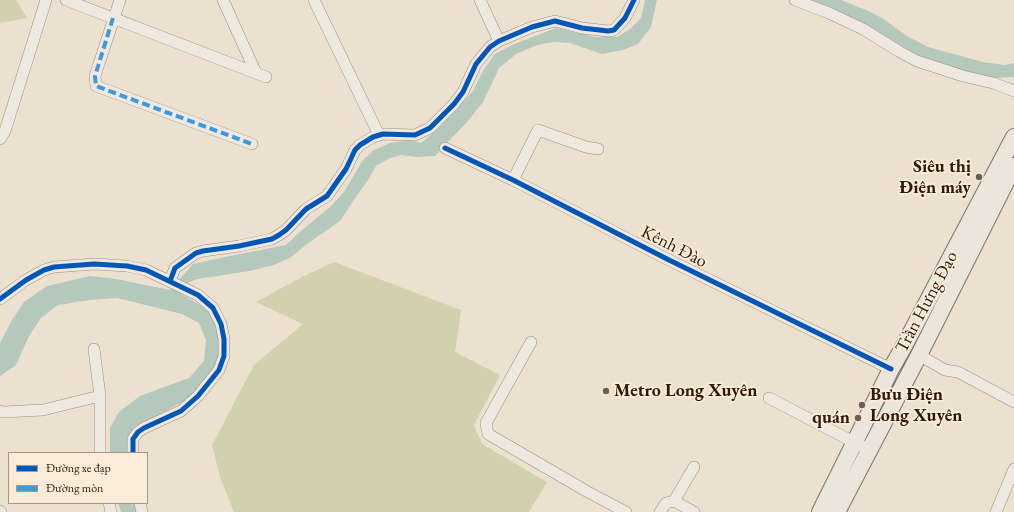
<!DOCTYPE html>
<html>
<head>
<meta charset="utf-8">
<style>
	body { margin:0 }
	#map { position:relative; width:1014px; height:512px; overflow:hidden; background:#ece0cf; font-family:"EB Garamond",serif }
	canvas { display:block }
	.legend { position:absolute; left:8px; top:452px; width:140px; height:52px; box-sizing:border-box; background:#faecd8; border:1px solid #a89785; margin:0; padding:5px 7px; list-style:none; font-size:12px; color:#2e1809 }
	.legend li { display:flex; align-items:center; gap:8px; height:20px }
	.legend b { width:20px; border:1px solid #a89785 }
</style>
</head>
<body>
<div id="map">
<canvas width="1014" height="512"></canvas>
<ul class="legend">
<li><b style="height:5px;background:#0057b8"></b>Đường xe đạp</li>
<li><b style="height:5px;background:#3d9add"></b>Đường mòn</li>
</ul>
</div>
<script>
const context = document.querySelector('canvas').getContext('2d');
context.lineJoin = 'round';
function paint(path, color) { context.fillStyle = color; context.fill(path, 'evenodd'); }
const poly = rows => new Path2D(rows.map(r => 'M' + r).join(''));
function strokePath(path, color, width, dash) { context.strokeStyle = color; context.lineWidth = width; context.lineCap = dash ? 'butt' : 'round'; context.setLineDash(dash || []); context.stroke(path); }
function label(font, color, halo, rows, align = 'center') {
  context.font = font + ' "EB Garamond",serif'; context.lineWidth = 3.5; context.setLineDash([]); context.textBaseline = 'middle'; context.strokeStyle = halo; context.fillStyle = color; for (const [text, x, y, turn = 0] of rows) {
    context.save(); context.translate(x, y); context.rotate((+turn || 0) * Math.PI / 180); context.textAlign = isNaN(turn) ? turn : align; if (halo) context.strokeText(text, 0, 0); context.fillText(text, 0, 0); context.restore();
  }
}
paint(poly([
	[0,0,16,0,27,18,0,23],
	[334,262,461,310,455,352,500,375,474,425,482,444,547,482,529,512,234,512,220,477,212,445,254,365,303,324,256,302,304,276]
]), '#d2d0af');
paint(poly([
	[645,0,657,0,651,27,638,44,623,50,602,54,570,43,554,42,537,45,516,54,499,68,483,102,467,122,435,156,416,157,401,155,390,158,376,166,368,180,353,201,340,221,307,244,290,258,274,265,249,271,197,279,185,284,181,294,207,309,219,330,219,363,190,398,145,422,127,438,127,453,110,453,110,428,119,412,140,396,189,378,204,361,206,340,199,323,182,314,117,298,89,300,58,305,41,318,29,336,16,365,0,376,0,343,12,320,24,302,47,286,90,276,116,279,170,290,193,264,215,259,286,245,301,231,331,206,344,192,363,160,374,150,390,143,411,140,421,143,437,130,473,91,483,71,495,54,512,45,556,28,595,37,617,37,630,29,641,18],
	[805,0,841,0,866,10,882,18,907,36,928,47,983,62,1005,65,1014,63,1014,77,997,78,976,76,923,60],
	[118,503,135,503,138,512,121,512]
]), '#b5c8bc');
const minor = poly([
	[66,0,266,77],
	[120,0,95,76,96,86,252,144],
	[223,0,256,73],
	[314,0,379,135],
	[480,0,499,41],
	[795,0,829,13,863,29,900,52,917,61,963,76,993,83,1014,91],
	[0,139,5,131,46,0],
	[445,148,513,180,667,259,891,369],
	[513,180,538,130,586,147,598,149],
	[170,281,175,268,196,253,203,251,239,246,272,239,279,235,286,230,306,209,327,196,346,169,355,150,360,145,373,137,383,134,415,135,430,128,454,104,463,92,476,64,490,47,499,41,532,27,555,21,582,28,608,31,614,30,625,18,634,0],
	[0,299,26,280,44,270,54,267,94,264,127,266,146,270,198,295,213,308,221,324,224,339,224,356,219,370,198,396,181,411,144,428,138,432,133,439,133,453],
	[531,342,486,423,488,434,588,492,626,512],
	[94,349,100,396],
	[919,355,945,370,958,372,1014,402],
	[769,398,869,450],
	[0,411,3,412,43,410,100,396,100,453],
	[674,501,694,467],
	[109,503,111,512],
	[140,503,142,512],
	[0,511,1,512],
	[660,512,666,503,674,501,694,512],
	[996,512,1014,469]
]);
const highway = poly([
	[820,512,891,369,904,346,1014,137],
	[837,512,919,355,1014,166]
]);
strokePath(minor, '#988e83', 12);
strokePath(highway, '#7d7369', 18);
strokePath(minor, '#efe8e0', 11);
strokePath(highway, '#ece5db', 16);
strokePath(poly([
	[113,18,95,76,96,86,252,144]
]), '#3d9add', 4, [8, 4]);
strokePath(poly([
	[445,148,513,180,667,259,891,369],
	[170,281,175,268,196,253,203,251,239,246,272,239,279,235,286,230,306,209,327,196,346,169,355,150,360,145,373,137,383,134,415,135,430,128,454,104,463,92,476,64,490,47,499,41,532,27,555,21,582,28,608,31,614,30,625,18,634,0],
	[0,299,26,280,44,270,54,267,94,264,127,266,146,270,198,295,213,308,221,324,224,339,224,356,219,370,198,396,181,411,144,428,138,432,133,439,133,453]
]), '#0057b8', 5);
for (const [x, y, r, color] of [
	[979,177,4,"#705e4e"],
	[606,391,4,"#705e4e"],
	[862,405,4,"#705e4e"],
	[858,418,4,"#705e4e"]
]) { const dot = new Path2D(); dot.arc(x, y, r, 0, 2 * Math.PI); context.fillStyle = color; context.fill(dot); strokePath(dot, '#faecd8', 1.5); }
label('bold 18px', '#2e1809', '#faecd8', [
	["Siêu thị",971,167],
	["Điện máy",971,188],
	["Metro Long Xuyên",614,391,"left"],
	["Bưu Điện",870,395,"left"],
	["Long Xuyên",870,416,"left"],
	["quán",850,418]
], 'right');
label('18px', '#2e1809', '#faecd8', [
	["Kênh Đào",674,247,27],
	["Trần Hưng Đạo",927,302,-62]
]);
</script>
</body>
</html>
